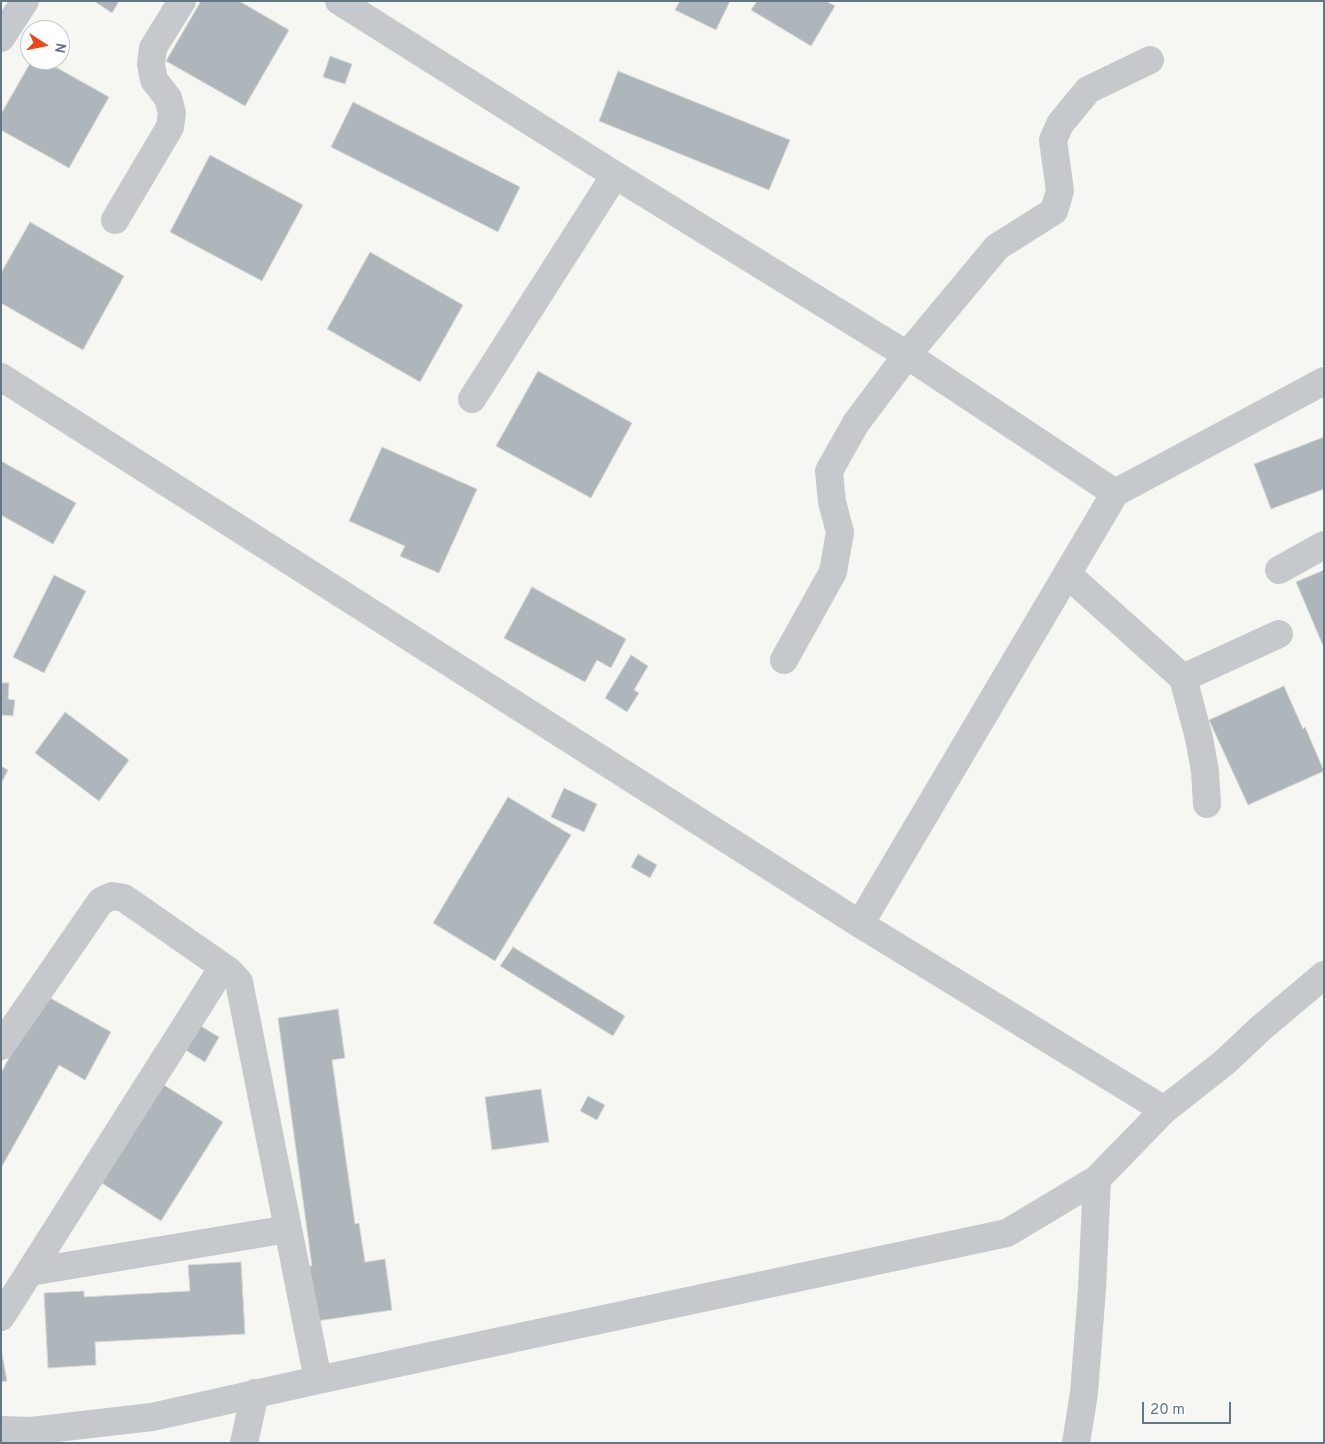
<!DOCTYPE html>
<html>
<head>
<meta charset="utf-8">
<style>
	body { margin:0 }
	#map { position:relative; width:1325px; height:1444px; overflow:hidden; background:#f6f6f2; font-family:Overpass,sans-serif }
	canvas { display:block }
	.frame { position:absolute; inset:0; border:2px solid #637685; pointer-events:none }
	.north { position:absolute; left:20px; top:20px; width:50px; height:50px; box-sizing:border-box; background:#fff; border:1px solid #c1c8ce; border-radius:50%; rotate:101deg; font-size:14px; font-weight:700; line-height:20px; text-align:center; color:#637685 }
	.north::after { content:''; display:block; margin:auto; width:18px; height:22px; background:#ee4819; clip-path:polygon(50% 0,100% 100%,50% 72%,0 100%) }
	.scale { position:absolute; left:1142px; top:1402px; width:89px; height:22px; box-sizing:border-box; border:2px solid #637685; border-top:0; padding-left:6px; font-size:15px; line-height:18px; white-space:nowrap; color:#637685; -webkit-text-stroke:4px #fff; paint-order:stroke }
</style>
</head>
<body>
<div id="map">
<canvas width="1325" height="1444"></canvas>
<div class="frame"></div>
<div class="north">N</div>
<div class="scale">20 m</div>
</div>
<script>
const context = document.querySelector('canvas').getContext('2d');
context.lineJoin = 'round';
function paint(path, color) { context.fillStyle = color; context.fill(path, 'evenodd'); }
const poly = rows => new Path2D(rows.map(r => 'M' + r).join(''));
function strokePath(path, color, width, dash) { context.strokeStyle = color; context.lineWidth = width; context.lineCap = dash ? 'butt' : 'round'; context.setLineDash(dash || []); context.stroke(path); }
const building = poly([
	[94,1,119,1,112,13,94,1],
	[201,1,239,1,289,30,245,106,166,61,201,1],
	[680,1,730,1,716,30,675,10,680,1],
	[757,1,826,1,835,6,811,46,751,10,757,1],
	[330,56,352,64,345,84,323,77,330,56],
	[32,60,43,60,109,97,69,168,1,130,1,114,32,60],
	[618,71,790,140,769,190,599,121,618,71],
	[353,102,520,187,498,232,331,147,353,102],
	[210,155,303,205,262,281,170,232,210,155],
	[30,222,124,276,83,350,1,303,1,273,30,222],
	[370,252,463,305,420,382,327,329,370,252],
	[538,371,632,423,591,498,496,446,538,371],
	[1324,437,1324,489,1271,509,1254,464,1324,437],
	[382,447,477,489,439,573,400,556,405,546,349,521,382,447],
	[1,461,76,503,53,544,1,515,1,461],
	[1324,570,1324,648,1296,582,1324,570],
	[54,575,86,591,44,673,13,657,54,575],
	[532,587,626,639,611,668,597,660,585,682,504,638,532,587],
	[631,655,648,666,634,690,639,693,627,712,605,698,631,655],
	[1,683,9,683,8,699,15,700,13,716,1,715,1,683],
	[1284,686,1303,729,1305,727,1324,771,1248,805,1209,720,1284,686],
	[65,712,129,760,99,801,35,753,65,712],
	[1,766,8,770,1,784,1,766],
	[564,788,597,804,584,832,551,817,564,788],
	[508,797,571,835,495,961,433,923,508,797],
	[638,854,657,865,650,878,631,867,638,854],
	[513,947,625,1016,613,1036,500,966,513,947],
	[43,994,111,1032,85,1080,59,1065,1,1168,1,1073,43,994],
	[338,1009,345,1058,332,1060,355,1224,359,1223,365,1262,385,1259,392,1310,317,1321,309,1266,312,1266,278,1018,338,1009],
	[199,1025,219,1037,205,1062,184,1049,199,1025],
	[156,1080,223,1122,161,1221,94,1178,156,1080],
	[541,1089,549,1142,492,1150,485,1097,541,1089],
	[588,1096,605,1105,597,1120,580,1111,588,1096],
	[241,1262,245,1334,95,1342,96,1365,48,1368,44,1293,84,1291,84,1297,190,1291,188,1265,241,1262],
	[2,1354,7,1381,1,1382,1,1355,2,1354]
]);
paint(building, '#aeb6bb');
strokePath(building, '#d7d7d4', 1);
strokePath(poly([
	[339,1,615,175,907,355,1115,493],
	[1,38,25,1],
	[115,220,170,127,172,113,168,98,154,80,151,64,153,48,182,1],
	[1,377,860,924,1164,1110,1097,1179,1007,1233,318,1380,152,1417,31,1431,1,1430],
	[472,399,615,175],
	[1279,570,1324,545],
	[1067,574,1183,678,1279,634],
	[784,660,833,572,840,532,832,502,829,471,856,423,907,355,997,247,1054,211,1060,191,1053,140,1060,124,1088,90,1150,60],
	[1183,678,1199,738,1205,771,1207,804],
	[860,924,1115,493,1324,381],
	[1,1046,101,901,112,896,124,898,229,971,239,982,318,1380],
	[1164,1110,1225,1062,1261,1028,1324,975],
	[30,1272,288,1229],
	[1,1317,223,967],
	[244,1443,255,1393],
	[1076,1443,1084,1393,1092,1289,1097,1179]
]), '#c5c9cc', 28);
</script>
</body>
</html>
